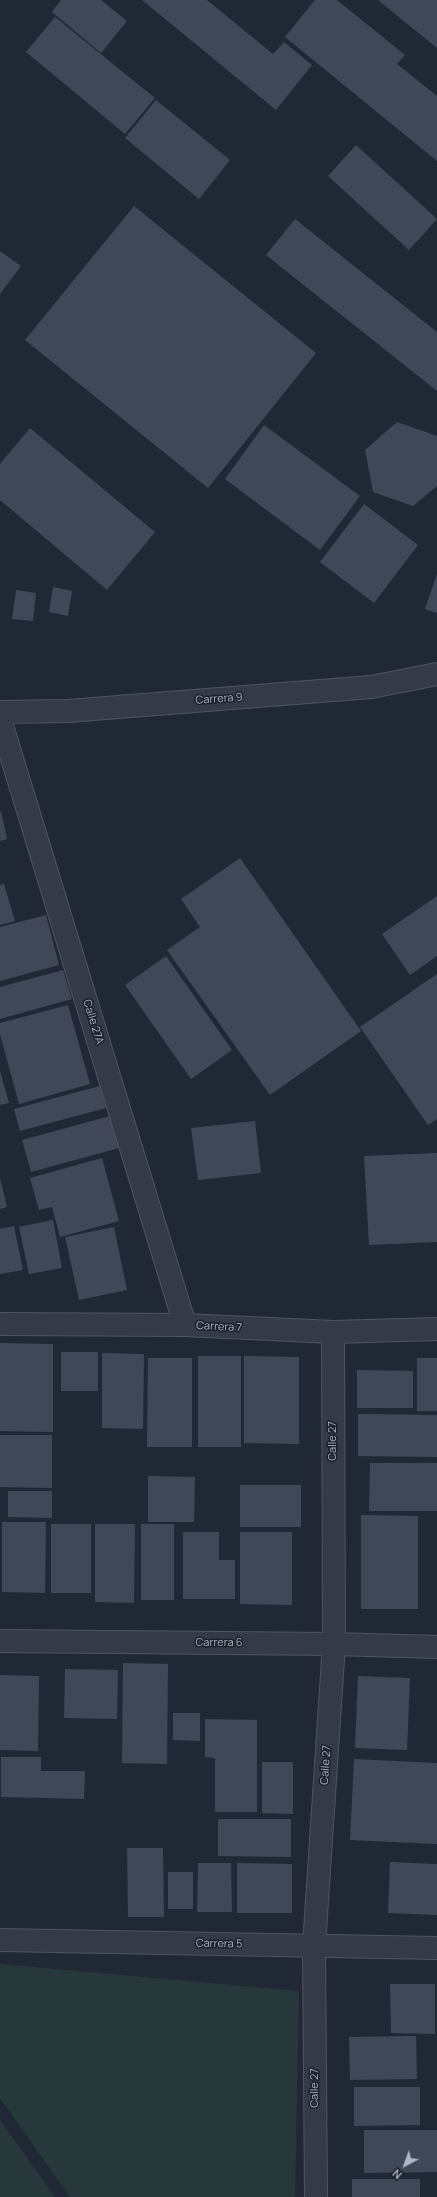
<!DOCTYPE html>
<html>
<head>
<meta charset="utf-8">
<style>
	body { margin:0 }
	#map { position:relative; width:437px; height:2197px; overflow:hidden; background:#212835; font-family:Manrope,sans-serif }
	canvas { display:block }
	.north { position:absolute; left:385px; top:2145px; width:40px; height:40px; -webkit-text-stroke:3px #1a1f2b; paint-order:stroke; rotate:221deg; font-size:11px; font-weight:700; line-height:16px; text-align:center; color:#afb5c3 }
	.north::after { content:''; display:block; margin:auto; width:14px; height:18px; background:#afb5c3; clip-path:polygon(50% 0,100% 100%,50% 72%,0 100%) }
</style>
</head>
<body>
<div id="map">
<canvas width="437" height="2197"></canvas>
<div class="north">N</div>
</div>
<script>
const context = document.querySelector('canvas').getContext('2d');
context.lineJoin = 'round';
function paint(path, color) { context.fillStyle = color; context.fill(path, 'evenodd'); }
const poly = rows => new Path2D(rows.map(r => 'M' + r).join(''));
function strokePath(path, color, width, dash) { context.strokeStyle = color; context.lineWidth = width; context.lineCap = dash ? 'butt' : 'round'; context.setLineDash(dash || []); context.stroke(path); }
function label(font, color, halo, rows, align = 'center') {
  context.font = font + ' Manrope,sans-serif'; context.lineWidth = 3; context.setLineDash([]); context.textBaseline = 'middle'; context.strokeStyle = halo; context.fillStyle = color; for (const [text, x, y, turn = 0] of rows) {
    context.save(); context.translate(x, y); context.rotate((+turn || 0) * Math.PI / 180); context.textAlign = isNaN(turn) ? turn : align; if (halo) context.strokeText(text, 0, 0); context.fillText(text, 0, 0); context.restore();
  }
}
paint(poly([
	[0,1964,299,1991,295,2197,70,2197,0,2098],
	[0,2120,55,2197,0,2197]
]), '#27383b');
paint(poly([
	[61,0,101,0,127,21,101,53,52,12],
	[142,0,207,0,273,54,284,42,312,65,276,110],
	[315,0,337,0,405,55,397,64,437,96,437,161,285,37],
	[378,0,437,0,437,48],
	[55,17,155,98,125,134,26,52],
	[156,100,230,160,199,199,125,138],
	[356,145,437,219,409,250,328,176],
	[134,206,316,353,208,488,25,340],
	[295,219,437,332,437,391,266,255],
	[0,251,21,266,0,294],
	[397,422,437,436,437,486,413,506,373,492,365,450],
	[264,425,360,496,320,550,225,479],
	[30,428,155,532,107,590,0,500,0,464],
	[364,504,418,545,374,603,320,562],
	[437,574,437,613,425,609],
	[53,587,72,591,68,616,49,612],
	[16,590,36,593,33,621,12,619],
	[1,811,7,839,0,841,0,812],
	[240,858,361,1031,270,1095,167,950,200,927,181,899],
	[4,884,15,921,0,925,0,885],
	[437,896,437,956,410,975,382,934],
	[46,915,59,965,0,981,0,927],
	[166,956,232,1050,191,1079,125,985],
	[63,970,72,999,0,1019,0,987],
	[437,974,437,1119,428,1125,360,1027],
	[68,1005,90,1084,19,1104,0,1034,0,1023],
	[0,1071,9,1103,0,1105],
	[100,1086,106,1108,20,1131,14,1109],
	[110,1116,119,1148,31,1172,22,1140],
	[255,1121,261,1173,198,1180,191,1128],
	[437,1153,437,1242,369,1245,364,1156],
	[102,1158,119,1221,60,1237,52,1207,39,1210,30,1178],
	[0,1178,7,1207,0,1209],
	[53,1220,62,1268,29,1274,19,1227],
	[14,1226,23,1270,0,1274,0,1229],
	[114,1227,127,1290,79,1300,65,1237],
	[0,1343,53,1344,53,1432,0,1431],
	[61,1352,98,1352,98,1391,61,1391],
	[102,1353,144,1354,143,1429,102,1428],
	[198,1356,241,1356,241,1447,198,1447],
	[244,1356,299,1357,299,1444,244,1443],
	[148,1358,192,1358,192,1447,147,1447],
	[417,1358,437,1358,437,1411,417,1411],
	[357,1370,413,1371,413,1408,357,1408],
	[358,1414,437,1415,437,1457,358,1456],
	[0,1435,52,1435,52,1488,0,1487],
	[370,1463,437,1463,437,1511,369,1511],
	[148,1476,195,1477,194,1522,148,1522],
	[240,1485,301,1485,301,1527,240,1527],
	[8,1491,52,1491,52,1518,8,1517],
	[361,1515,418,1516,418,1609,361,1609],
	[2,1522,46,1522,45,1593,2,1592],
	[51,1524,91,1524,91,1593,51,1593],
	[95,1524,135,1524,134,1603,95,1602],
	[141,1524,174,1524,174,1600,141,1600],
	[183,1532,219,1532,219,1560,235,1560,235,1599,183,1599],
	[240,1532,292,1532,292,1605,240,1604],
	[123,1663,168,1664,167,1764,122,1763],
	[65,1669,118,1670,117,1719,64,1718],
	[0,1675,39,1676,38,1751,0,1750],
	[358,1676,410,1678,407,1750,355,1748],
	[173,1713,200,1713,200,1741,173,1740],
	[205,1719,257,1720,257,1812,215,1812,215,1758,205,1757],
	[1,1757,41,1757,41,1771,85,1771,84,1799,1,1797],
	[354,1759,437,1763,437,1844,350,1840],
	[262,1762,293,1762,293,1814,262,1813],
	[218,1819,291,1819,291,1857,218,1856],
	[127,1848,163,1848,164,1917,128,1917],
	[390,1862,437,1864,437,1915,388,1913],
	[198,1863,231,1863,232,1912,197,1912],
	[237,1863,292,1864,292,1913,237,1913],
	[168,1872,193,1872,193,1909,168,1909],
	[390,1984,435,1984,435,2034,391,2033],
	[416,2036,417,2079,350,2080,349,2037],
	[354,2087,420,2087,420,2125,354,2126],
	[364,2130,437,2130,437,2172,364,2173],
	[352,2179,420,2179,420,2197,352,2197]
]), '#404858');
const minor = poly([
	[0,712,68,711,371,687,437,674],
	[0,719,185,1325],
	[0,1324,185,1325,333,1332,437,1329],
	[0,1641,334,1644,437,1647],
	[0,1940,437,1948],
	[316,2197,314,1946,334,1644,333,1332]
]);
strokePath(minor, '#4f5561', 24);
strokePath(minor, '#353a46', 22);
label('11px', '#afb5c3', '#1a1f2b', [
	["Carrera 9",219,699,-4],
	["Calle 27A",93,1022,73],
	["Carrera 7",219,1327,3],
	["Calle 27",333,1441,-90],
	["Carrera 6",219,1643],
	["Calle 27",326,1765,-86],
	["Carrera 5",219,1944,1],
	["Calle 27",315,2088,-90]
]);
</script>
</body>
</html>
